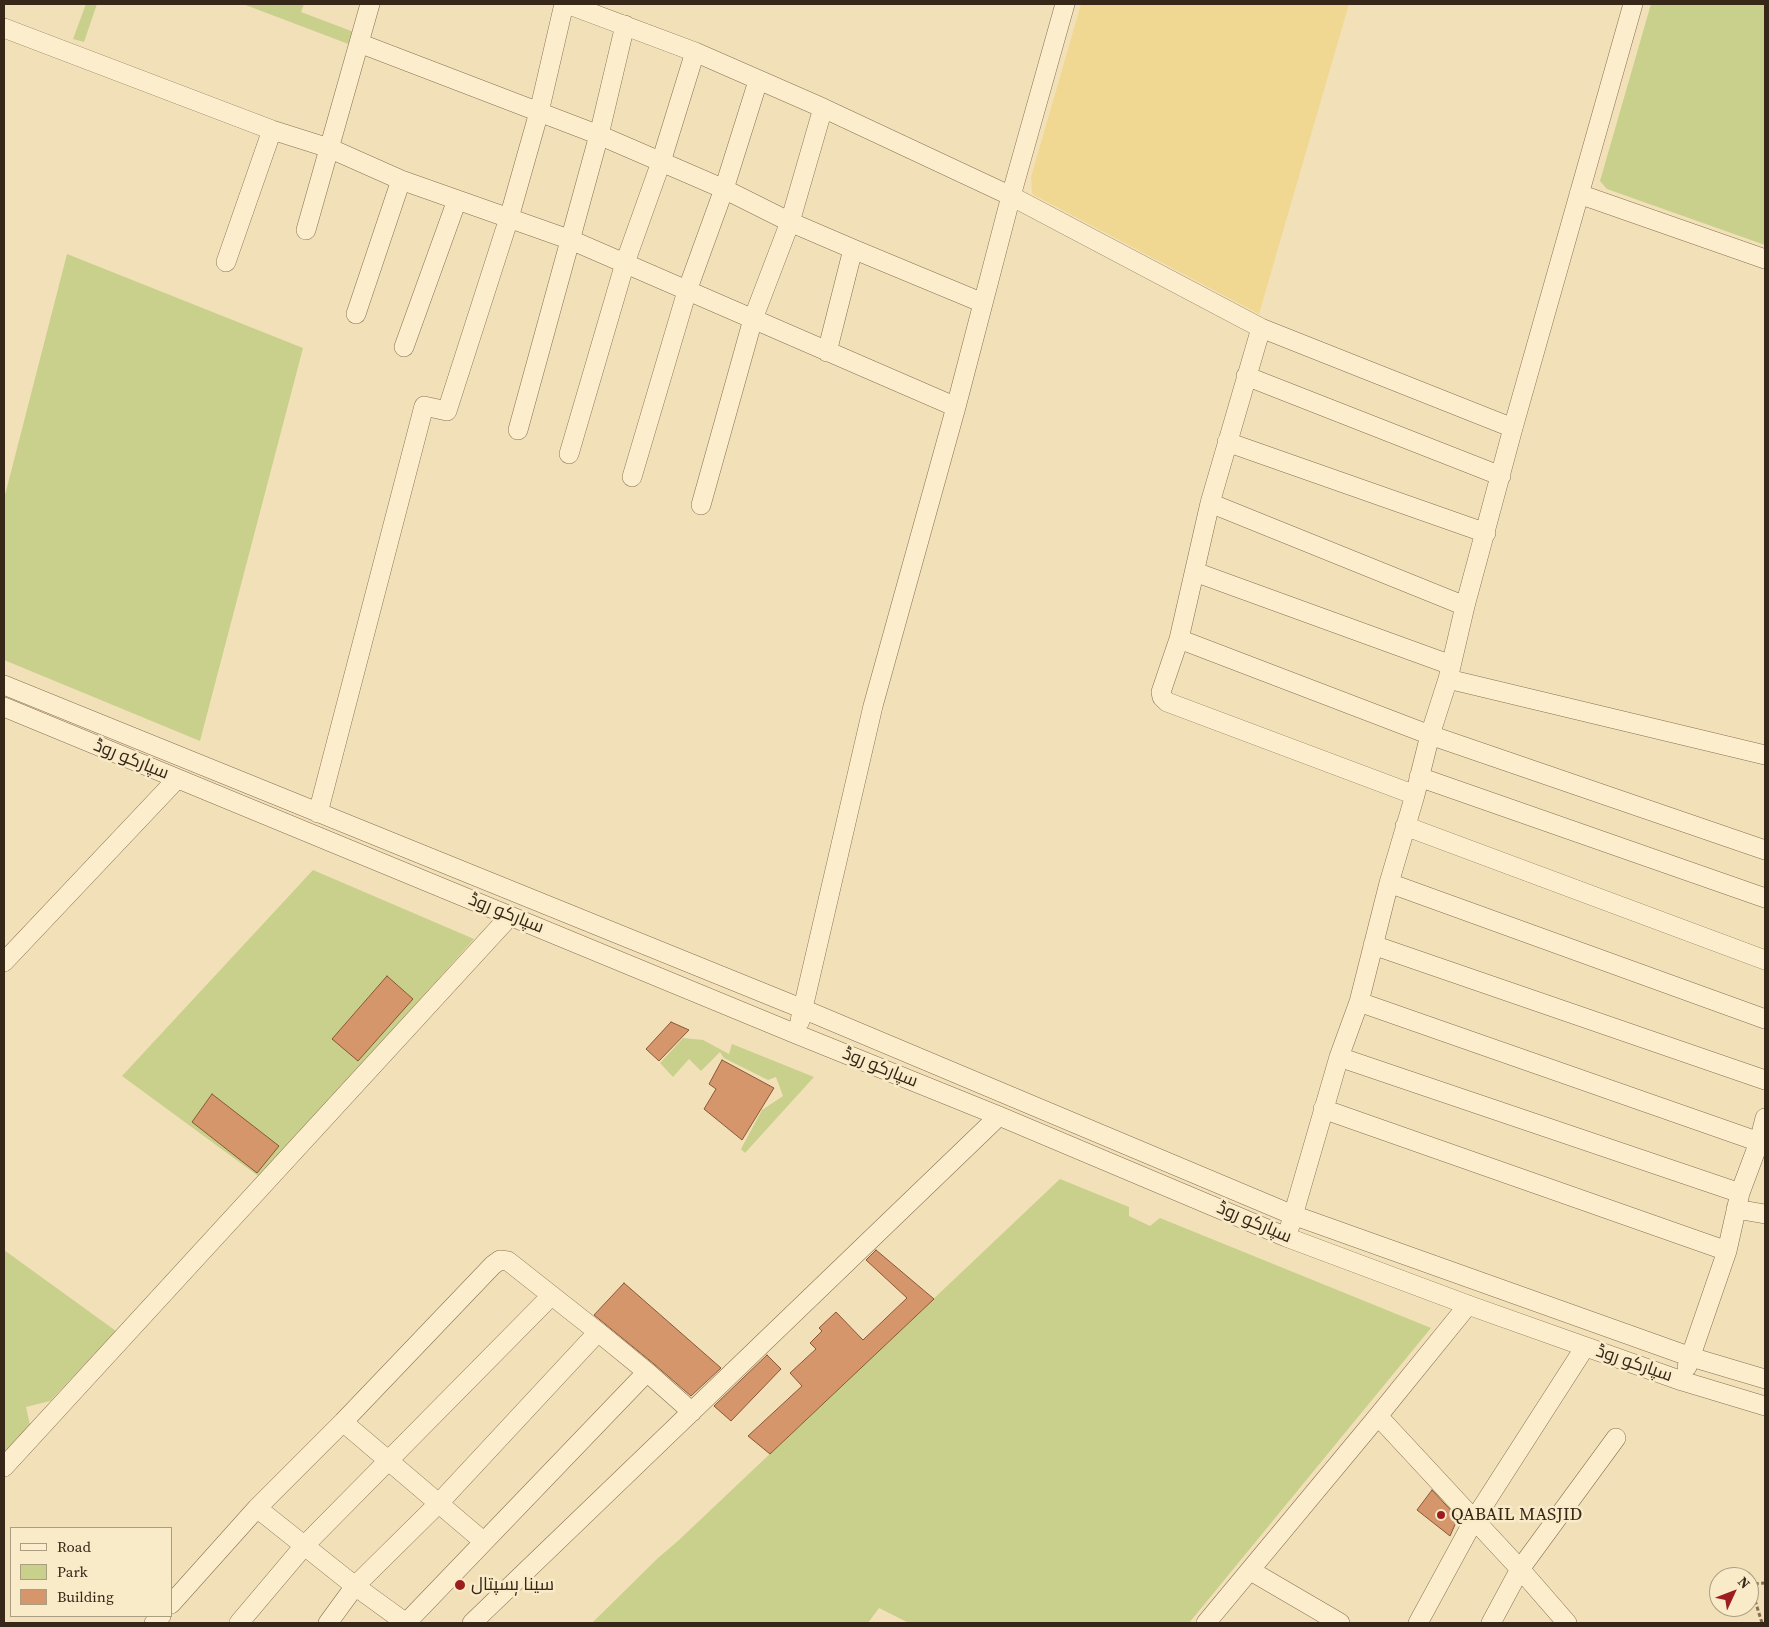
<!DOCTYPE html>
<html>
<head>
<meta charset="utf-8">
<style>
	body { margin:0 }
	#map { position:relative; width:1769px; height:1627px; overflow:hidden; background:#f2e0b8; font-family:"Source Serif 4",serif }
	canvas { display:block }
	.frame { position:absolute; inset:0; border:5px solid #362719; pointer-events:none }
	.legend { position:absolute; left:10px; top:1527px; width:162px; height:90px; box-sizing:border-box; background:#f9ebc8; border:1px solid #ab9d82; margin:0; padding:6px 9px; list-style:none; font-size:15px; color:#362719 }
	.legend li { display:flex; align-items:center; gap:10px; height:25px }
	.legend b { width:25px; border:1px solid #ab9d82 }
	.north { position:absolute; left:1709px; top:1567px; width:50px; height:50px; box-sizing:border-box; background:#f9ebc8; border:1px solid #ab9d82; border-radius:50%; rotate:47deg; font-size:14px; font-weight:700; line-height:20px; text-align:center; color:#362719 }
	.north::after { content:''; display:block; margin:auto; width:18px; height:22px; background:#9d1d1e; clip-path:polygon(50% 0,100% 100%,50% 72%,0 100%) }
</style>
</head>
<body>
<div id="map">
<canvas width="1769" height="1627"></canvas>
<div class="frame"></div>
<ul class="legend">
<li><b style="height:6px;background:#fceecc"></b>Road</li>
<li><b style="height:14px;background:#c8d08c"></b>Park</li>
<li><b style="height:14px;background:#d4966a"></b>Building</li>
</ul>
<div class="north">N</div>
</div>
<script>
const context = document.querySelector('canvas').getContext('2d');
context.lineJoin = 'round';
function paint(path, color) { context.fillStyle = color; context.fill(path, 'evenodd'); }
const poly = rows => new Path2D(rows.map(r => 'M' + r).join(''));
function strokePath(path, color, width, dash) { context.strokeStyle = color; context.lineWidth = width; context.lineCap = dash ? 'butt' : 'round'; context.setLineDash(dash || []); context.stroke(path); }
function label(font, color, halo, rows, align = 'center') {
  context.font = font + ' "Source Serif 4",Cairo,serif'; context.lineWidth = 5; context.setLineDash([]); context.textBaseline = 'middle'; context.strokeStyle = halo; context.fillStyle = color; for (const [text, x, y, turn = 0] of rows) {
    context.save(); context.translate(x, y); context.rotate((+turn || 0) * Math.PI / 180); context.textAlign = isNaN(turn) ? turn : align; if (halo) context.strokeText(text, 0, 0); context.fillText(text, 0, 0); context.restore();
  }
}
paint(poly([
	[86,4,97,4,84,42,73,39],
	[243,4,304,4,301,12,354,32,351,45],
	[1651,4,1765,4,1765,245,1607,189,1600,181],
	[67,254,303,348,200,741,4,660,4,499],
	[313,870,474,939,261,1178,122,1076],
	[683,1038,703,1040,729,1054,732,1044,814,1077,745,1153,741,1149,762,1110,783,1096,776,1077,768,1080,724,1058,720,1052,701,1071,689,1059,673,1077,660,1063],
	[1060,1179,1129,1207,1129,1216,1150,1226,1160,1218,1431,1328,1189,1623,909,1623,879,1608,868,1623,592,1623,658,1558,679,1540],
	[4,1250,116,1331,50,1401,26,1407,30,1425,4,1453]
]), '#c8d08c');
paint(poly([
	[1081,4,1349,4,1259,314,1032,194,1031,177]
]), '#f1d892');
const building = poly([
	[387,976,413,999,358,1061,332,1039,387,976],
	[671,1022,689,1030,659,1061,646,1049,671,1022],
	[722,1060,774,1088,742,1140,704,1109,716,1089,709,1084,722,1060],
	[212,1094,279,1146,257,1173,192,1122,212,1094],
	[876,1250,934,1299,770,1454,748,1436,802,1386,790,1373,816,1349,810,1343,822,1331,819,1328,836,1312,863,1340,907,1298,866,1260,876,1250],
	[624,1283,721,1368,691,1396,654,1364,594,1315,624,1283],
	[767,1355,781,1369,731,1421,714,1406,767,1355],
	[1432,1490,1458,1518,1450,1536,1417,1510,1432,1490]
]);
paint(building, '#d4966a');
strokePath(building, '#8a5736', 1);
const minor = poly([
	[567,4,695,52,823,108,1011,196,1261,328,1513,428],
	[4,28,272,130,329,148,401,180,571,240,956,407],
	[359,43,599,135,724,189,790,222,853,249,983,303],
	[1579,194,1765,259],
	[306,230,370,4],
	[226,262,272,130],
	[356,314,401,180],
	[1261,328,1210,503,1179,639,1161,692,1162,697,1167,702,1415,795],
	[404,347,457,200],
	[827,352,853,249],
	[1246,376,1501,476],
	[518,430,599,135,625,25],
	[1227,442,1486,533],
	[569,454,625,263,661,162,695,52],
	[632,477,687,291,724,189,758,81],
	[1210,503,1465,606],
	[701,505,753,319,790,222,823,108],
	[1195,572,1451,665],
	[1179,639,1430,735,1765,850],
	[1448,679,1765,755],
	[4,685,803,1009,1293,1215,1691,1357,1765,1379],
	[4,707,796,1034,999,1116,1286,1237,1468,1305,1682,1381,1765,1406],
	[1419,777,1765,898],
	[318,813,424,406,447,411,509,218,539,112,564,4],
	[1405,826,1765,960],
	[1389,883,1765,1019],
	[1373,945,1765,1080],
	[4,962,177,779],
	[1359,1002,1765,1144],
	[800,1021,873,706,956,407,1011,196,1065,4],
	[1339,1057,1740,1193],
	[1323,1109,1727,1251],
	[1736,1209,1765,1214],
	[1290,1226,1339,1057,1359,1002,1389,883,1415,795,1430,735,1448,679,1465,606,1513,428,1633,4],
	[1687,1367,1727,1251,1740,1193,1759,1142,1765,1118],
	[1378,1416,1520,1569,1567,1623],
	[343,1422,483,1541],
	[4,1467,510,916],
	[257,1508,355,1586,406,1623],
	[1251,1571,1340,1623],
	[171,1604,257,1508,343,1422,493,1265,500,1260,508,1261,598,1332,647,1372,692,1412],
	[154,1623,161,1616],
	[239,1623,304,1546,551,1296],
	[328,1623,355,1586,439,1503,598,1332],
	[406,1623,647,1372],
	[472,1623,999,1116],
	[1206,1623,1378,1416,1468,1305],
	[1418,1623,1474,1520,1585,1347],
	[1491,1623,1520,1569,1616,1438]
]);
strokePath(minor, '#896f52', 20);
strokePath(poly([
	[1762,1623,1750,1584,1765,1583]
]), '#896f52', 3, [4, 2.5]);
strokePath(minor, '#fceecc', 19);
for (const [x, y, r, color] of [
	[1441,1515,5,"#9d1d1e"],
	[460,1585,6,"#9d1d1e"]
]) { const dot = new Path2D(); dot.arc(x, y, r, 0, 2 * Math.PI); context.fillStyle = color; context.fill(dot); strokePath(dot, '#f9ebc8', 2); }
label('18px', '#362719', '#f9ebc8', [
	["سپارکو روڈ",131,760,22],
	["سپارکو روڈ",506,914,22],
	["سپارکو روڈ",880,1068,22],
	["سپارکو روڈ",1254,1223,23],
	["سپارکو روڈ",1634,1364,19]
]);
label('18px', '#362719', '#f9ebc8', [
	["QABAIL MASJID",1451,1515],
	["سینا ہسپتال",471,1585]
], 'left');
</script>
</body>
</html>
